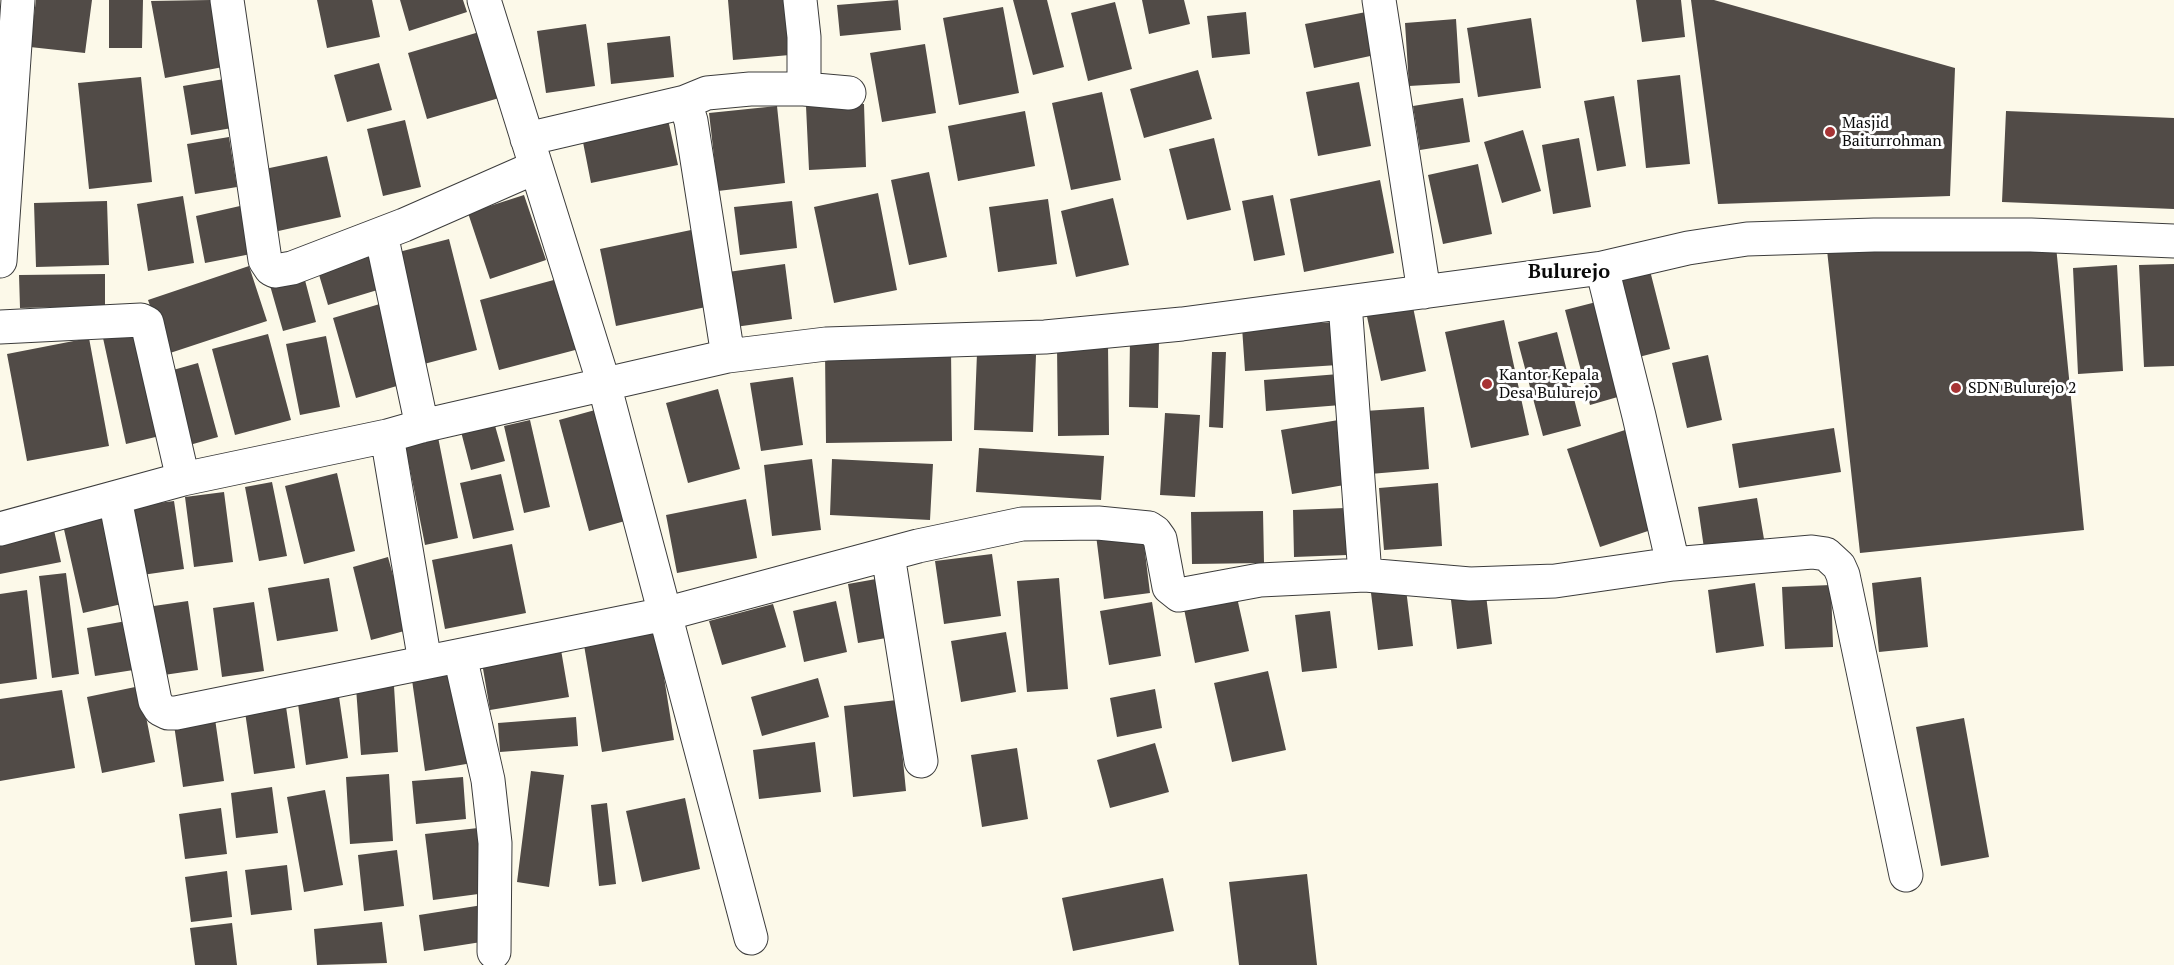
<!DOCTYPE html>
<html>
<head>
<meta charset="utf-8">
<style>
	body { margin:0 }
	canvas { display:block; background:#fcf9e9 }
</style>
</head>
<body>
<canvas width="2174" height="965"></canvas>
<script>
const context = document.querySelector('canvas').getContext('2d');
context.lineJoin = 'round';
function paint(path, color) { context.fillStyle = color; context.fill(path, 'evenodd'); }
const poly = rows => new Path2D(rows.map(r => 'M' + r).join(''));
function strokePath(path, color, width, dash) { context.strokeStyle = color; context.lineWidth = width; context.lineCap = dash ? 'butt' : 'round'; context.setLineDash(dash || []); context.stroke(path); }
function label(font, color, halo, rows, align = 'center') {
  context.font = font + ' "PT Serif",serif'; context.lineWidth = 6; context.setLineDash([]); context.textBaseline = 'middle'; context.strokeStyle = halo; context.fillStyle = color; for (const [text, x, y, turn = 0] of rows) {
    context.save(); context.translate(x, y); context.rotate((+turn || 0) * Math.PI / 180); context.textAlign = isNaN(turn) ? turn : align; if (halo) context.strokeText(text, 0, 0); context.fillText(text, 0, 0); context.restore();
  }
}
paint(poly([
	[36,0,92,0,85,53,30,47],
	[109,0,143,0,142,48,109,48],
	[210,0,223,67,165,78,151,1],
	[317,0,372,0,380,37,327,48],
	[400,0,463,0,467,12,409,31],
	[728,0,795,0,801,54,733,60],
	[898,0,901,30,840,36,837,5],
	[1013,0,1047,0,1064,67,1033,75],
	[1142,0,1184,0,1190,24,1149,34],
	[1636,0,1681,0,1685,37,1642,42],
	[1691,0,1714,0,1955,68,1950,196,1718,204],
	[1115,2,1132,69,1088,81,1071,13],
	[1003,7,1019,93,959,105,943,18],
	[1246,12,1250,54,1212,58,1207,16],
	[1366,12,1375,55,1314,68,1305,24],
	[1531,18,1541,88,1478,97,1467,28],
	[1456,19,1460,83,1409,86,1405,23],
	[586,24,595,86,546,93,537,31],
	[486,30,506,96,427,119,408,53],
	[670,36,674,77,611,84,607,43],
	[925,44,936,113,882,122,870,53],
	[379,63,392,110,347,122,334,75],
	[1198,70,1212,119,1144,138,1130,89],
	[1680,75,1690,164,1646,168,1637,80],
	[141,77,152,182,89,189,78,83],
	[224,79,232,128,191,135,183,86],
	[1359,82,1371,146,1318,156,1306,92],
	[1102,92,1121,180,1071,190,1052,103],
	[1614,96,1626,166,1597,171,1584,101],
	[1463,98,1470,142,1420,150,1413,106],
	[864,104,866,167,809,170,806,106],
	[777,106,785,183,718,191,709,113],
	[1025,111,1035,166,958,181,948,126],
	[2006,111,2174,118,2174,209,2002,202],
	[667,115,678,165,591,183,581,132],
	[405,120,421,187,383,196,367,129],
	[1523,130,1541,191,1502,203,1484,142],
	[229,137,237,187,195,194,187,144],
	[1214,138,1231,210,1187,220,1169,149],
	[1579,138,1591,207,1553,214,1542,145],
	[327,156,341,217,274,232,260,170],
	[1478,164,1492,234,1443,244,1428,175],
	[929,172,947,257,909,265,891,180],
	[1380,180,1394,253,1304,272,1290,199],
	[878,193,897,290,834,303,814,207],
	[524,195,546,260,490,279,468,213],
	[1273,195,1285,255,1254,261,1242,201],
	[183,196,194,263,148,271,137,204],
	[1113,198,1129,265,1076,277,1061,211],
	[1048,199,1057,264,998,272,989,207],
	[107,201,109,265,36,267,34,203],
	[792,201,797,248,740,255,734,207],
	[240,206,251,254,205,263,196,216],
	[691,230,706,307,616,326,600,249],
	[449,239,477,350,424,364,395,253],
	[1826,241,2056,246,2084,530,1860,553],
	[373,251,384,288,328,305,317,268],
	[1646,255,1670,349,1631,359,1607,265],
	[785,264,792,319,735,327,728,272],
	[2174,264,2174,366,2144,367,2139,265],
	[301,265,316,322,283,331,267,275],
	[2117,265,2123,371,2078,374,2073,268],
	[249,266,267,321,167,354,148,300],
	[105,274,105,306,20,308,19,275],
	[561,278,579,349,499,370,480,300],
	[1604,300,1628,394,1590,405,1565,310],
	[1412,302,1426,371,1381,381,1366,312],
	[383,303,407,383,356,398,333,318],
	[1504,320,1529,435,1471,448,1445,332],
	[1336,322,1338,365,1245,371,1242,327],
	[140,330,164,435,126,444,103,338],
	[1557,332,1581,426,1543,436,1518,342],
	[268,334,291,420,235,435,212,349],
	[326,336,340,407,300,415,286,344],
	[89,338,109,446,27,461,7,354],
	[1130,338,1159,339,1158,408,1129,407],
	[1108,344,1109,435,1058,436,1057,345],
	[951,349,952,441,826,443,825,351],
	[1212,352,1226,352,1223,428,1209,427],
	[977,353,1036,355,1033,432,974,430],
	[1708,355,1722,420,1687,428,1672,363],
	[198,363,218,437,186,446,166,372],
	[1339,374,1341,405,1266,411,1264,380],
	[793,377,803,445,761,451,750,383],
	[718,389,740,469,688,483,666,403],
	[1424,407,1429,469,1370,474,1365,411],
	[595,410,625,521,589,531,559,420],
	[1165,413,1200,415,1195,497,1160,495],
	[492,415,505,461,471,470,459,424],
	[1344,419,1356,483,1292,494,1281,430],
	[530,420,550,507,524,513,504,426],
	[1834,428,1841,472,1739,488,1732,444],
	[1625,430,1657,528,1600,547,1567,449],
	[437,432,458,538,425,545,404,439],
	[979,448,1104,456,1101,500,976,492],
	[812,459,821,530,772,536,764,465],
	[832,459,933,464,930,520,830,515],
	[337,473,355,551,304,564,285,486],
	[501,474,514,530,473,539,460,483],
	[272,482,287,556,259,561,245,487],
	[1438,483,1442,546,1384,550,1379,488],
	[224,492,233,562,194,567,185,497],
	[1757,498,1765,545,1705,555,1698,507],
	[746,499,757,558,677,573,666,515],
	[174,501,184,569,142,575,133,506],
	[1345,508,1347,555,1294,557,1293,510],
	[1263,511,1264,563,1192,564,1191,512],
	[105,515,126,603,83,613,63,525],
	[1141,520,1150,593,1104,599,1095,527],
	[52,521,61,562,0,574,0,531],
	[512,544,526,613,445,629,432,560],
	[992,554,1001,616,944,624,935,561],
	[388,557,408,630,371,640,353,567],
	[66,573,79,674,52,678,39,576],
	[1921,577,1928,647,1879,652,1872,583],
	[329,578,338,631,277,641,268,588],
	[1059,578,1068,689,1027,692,1017,581],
	[876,579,886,638,858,643,848,584],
	[1755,583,1764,646,1716,653,1708,590],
	[1831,585,1833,647,1785,649,1782,587],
	[1485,587,1492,644,1457,649,1450,592],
	[1406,589,1413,646,1378,650,1371,593],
	[27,590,37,679,0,684,0,594],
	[1236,593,1249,651,1195,663,1183,604],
	[188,601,198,670,157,676,147,607],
	[836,601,847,652,804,662,793,611],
	[254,602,264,671,222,677,213,608],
	[1152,602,1161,656,1109,665,1100,611],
	[773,604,786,647,722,665,709,621],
	[1330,611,1337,668,1302,672,1295,615],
	[132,620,140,669,95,676,87,628],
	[1006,632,1016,692,961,702,951,641],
	[657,633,674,740,602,752,584,645],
	[559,638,569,697,490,710,480,651],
	[463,665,478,762,425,771,411,673],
	[1268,671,1286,750,1232,762,1214,683],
	[818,678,829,717,762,736,751,697],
	[140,686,155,762,102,773,87,697],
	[394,686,398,752,361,755,356,688],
	[1155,689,1162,728,1117,737,1110,698],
	[62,690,75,768,0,781,0,699],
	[338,690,348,758,306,765,297,696],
	[285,700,295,768,254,774,244,705],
	[897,700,906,791,853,797,844,706],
	[214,712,224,781,183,787,173,718],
	[576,717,578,746,500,752,498,723],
	[1964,718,1989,857,1941,866,1916,727],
	[815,742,821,792,759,799,753,750],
	[1155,743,1169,792,1110,808,1097,760],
	[1017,748,1028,819,982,827,971,755],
	[531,771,564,775,549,887,517,882],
	[389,774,393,841,350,844,346,777],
	[463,777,466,819,416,824,412,781],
	[272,787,278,833,236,838,231,793],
	[325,790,343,885,304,892,287,797],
	[685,798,700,869,642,882,626,811],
	[607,803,616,884,599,886,591,805],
	[221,808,227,854,185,859,179,814],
	[478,828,486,893,433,900,425,834],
	[397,850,404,906,364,911,358,855],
	[287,865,292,910,251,915,245,870],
	[227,871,232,917,191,922,185,877],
	[1307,874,1317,965,1239,965,1229,882],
	[1163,878,1174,931,1073,951,1062,898],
	[489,904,494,940,424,951,419,915],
	[382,922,387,963,317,965,314,929],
	[232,923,237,965,195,965,190,928]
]), '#514b47');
const minor = poly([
	[227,0,265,260,271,269,275,271,292,268,404,225,536,167],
	[484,0,604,384,751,938],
	[800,0,804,37,804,89],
	[1379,0,1424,292],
	[527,139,685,102],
	[381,234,422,426],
	[0,261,18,0],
	[1602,268,1639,416,1673,564],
	[1345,303,1365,575],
	[0,327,141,320,147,323,183,479],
	[728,356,691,121,685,102,707,93,750,89,804,89,849,93],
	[387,436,425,662],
	[115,499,155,701,160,709,168,713,176,713,665,614,918,546,1022,524,1098,523,1149,528,1155,532,1160,539,1169,587,1179,595,1260,580,1365,575,1470,584,1555,581,1673,564,1812,552,1826,554,1839,566,1843,575,1906,875],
	[0,529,183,479,387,436,422,426,728,356,826,344,1045,337,1182,324,1602,268,1688,248,1747,239,1874,235,2031,235,2174,241],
	[888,555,921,761],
	[460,656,488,780,495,843,494,952]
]);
strokePath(minor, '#3c3c3c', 35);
strokePath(minor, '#fff', 33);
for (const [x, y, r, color] of [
	[1830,132,6,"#a73435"],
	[1487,384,6,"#a73435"],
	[1956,388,6,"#a73435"]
]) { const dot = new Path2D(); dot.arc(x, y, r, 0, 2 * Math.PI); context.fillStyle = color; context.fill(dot); strokePath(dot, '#fff', 2); }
label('16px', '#090909', '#fff', [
	["Masjid",1842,123],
	["Baiturrohman",1842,141],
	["Kantor Kepala",1499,375],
	["Desa Bulurejo",1499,393],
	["SDN Bulurejo 2",1968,388]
], 'left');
label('bold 20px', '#090909', '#fff', [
	["Bulurejo",1569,272]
]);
</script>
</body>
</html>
